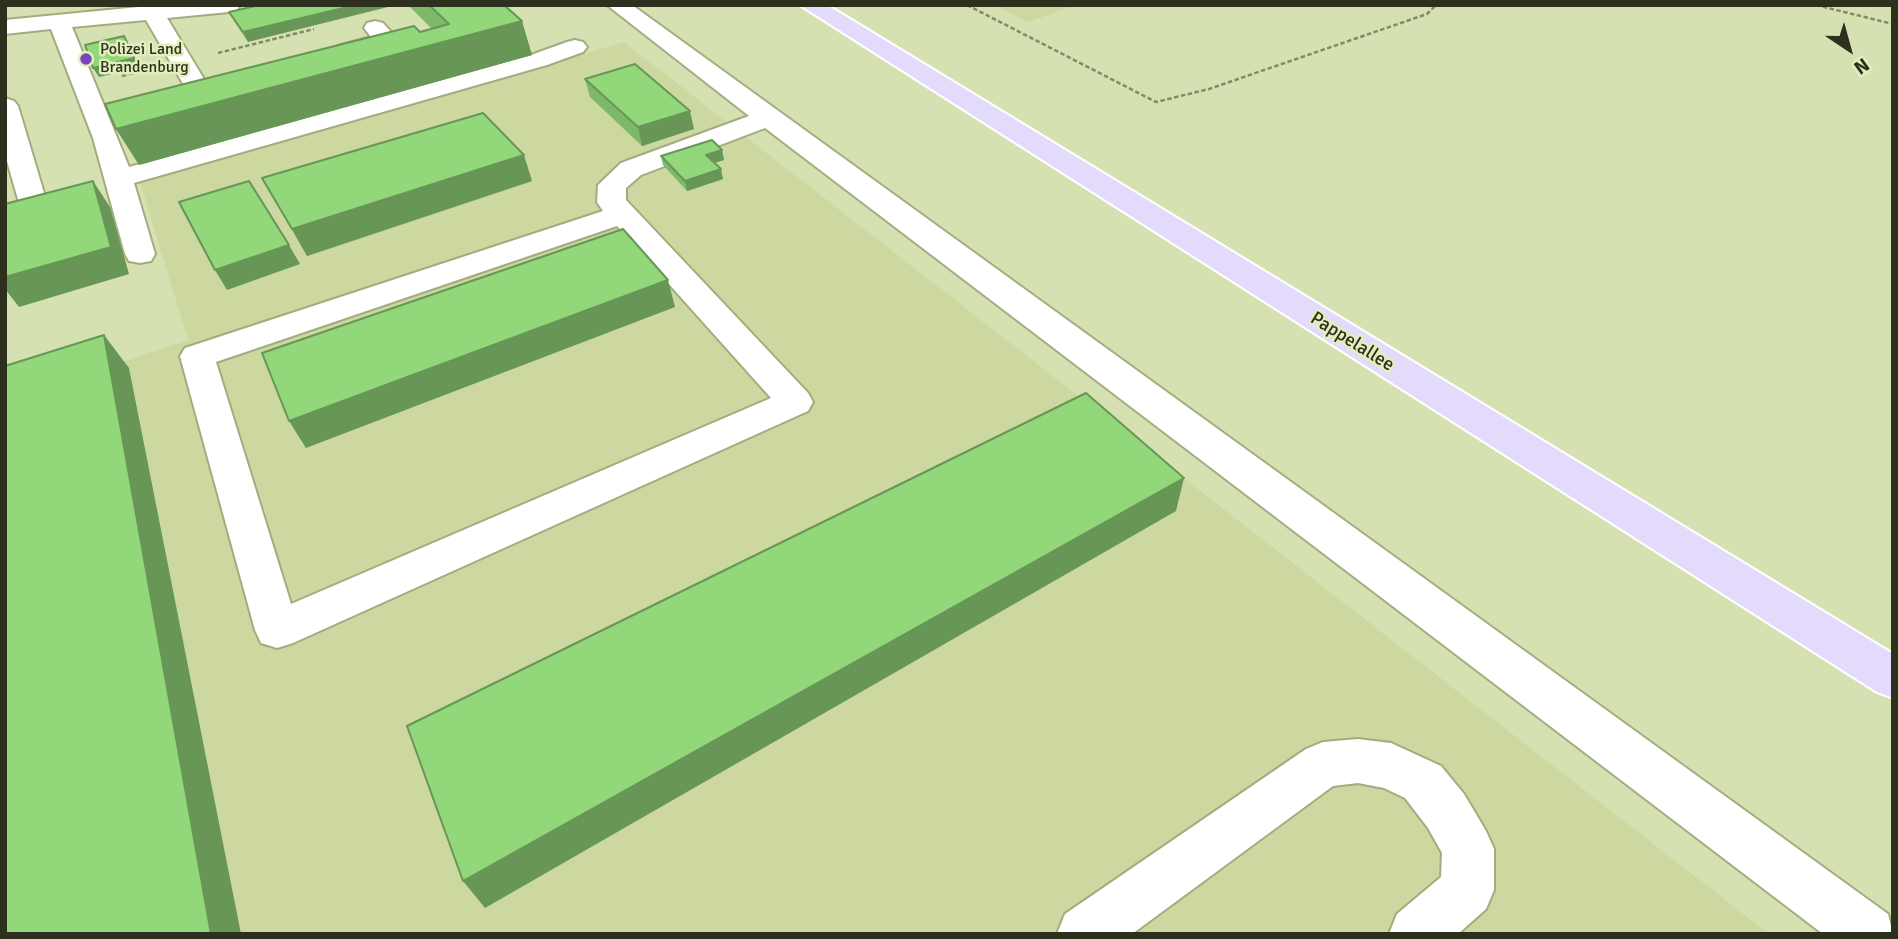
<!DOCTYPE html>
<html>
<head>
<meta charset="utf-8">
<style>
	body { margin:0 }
	#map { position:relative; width:1898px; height:939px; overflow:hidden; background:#d6e1b1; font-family:Signika,sans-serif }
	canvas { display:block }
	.frame { position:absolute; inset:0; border:7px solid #2c301d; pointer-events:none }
	.north { position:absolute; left:1814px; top:14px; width:70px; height:70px; -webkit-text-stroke:5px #e3eebd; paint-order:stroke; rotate:144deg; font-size:19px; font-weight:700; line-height:28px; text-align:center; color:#2c301d }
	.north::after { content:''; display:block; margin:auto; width:24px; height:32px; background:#2c301d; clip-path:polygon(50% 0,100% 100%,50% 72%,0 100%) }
</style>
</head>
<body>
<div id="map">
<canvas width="1898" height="939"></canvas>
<div class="frame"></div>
<div class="north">N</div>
</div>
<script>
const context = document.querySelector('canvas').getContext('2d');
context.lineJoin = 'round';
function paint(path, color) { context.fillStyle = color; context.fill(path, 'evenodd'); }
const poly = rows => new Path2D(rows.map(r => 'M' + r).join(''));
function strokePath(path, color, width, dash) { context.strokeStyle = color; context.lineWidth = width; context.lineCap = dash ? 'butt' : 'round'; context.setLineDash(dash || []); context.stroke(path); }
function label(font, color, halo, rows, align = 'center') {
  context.font = font + ' Signika,sans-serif'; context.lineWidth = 5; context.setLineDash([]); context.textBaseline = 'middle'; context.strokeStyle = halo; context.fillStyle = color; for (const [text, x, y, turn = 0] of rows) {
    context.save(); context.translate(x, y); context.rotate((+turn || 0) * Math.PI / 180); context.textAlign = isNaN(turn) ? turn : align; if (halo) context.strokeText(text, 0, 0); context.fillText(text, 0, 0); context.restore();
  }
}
paint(poly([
	[995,5,1076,5,1028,22],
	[624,42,1769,934,10,934,5,865,5,401,188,340,140,182]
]), '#ccd8a0');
const minor = poly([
	[159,5,240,5,237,10,229,12,167,18,210,89,207,94,198,96,189,94,146,20,72,27,129,167,531,55,567,42,575,40,583,42,587,47,583,52,547,65,134,183,155,254,151,261,140,263,129,261,125,254,93,138,51,29,5,34,5,20,159,5],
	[607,5,632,5,1888,914,1893,934,1823,934,765,128,641,175,626,188,626,200,808,393,813,402,808,411,293,643,277,648,261,643,255,630,180,356,185,348,603,211,597,202,598,185,621,163,749,116,607,5],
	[617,226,771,398,291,604,216,362,617,226],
	[375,21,383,23,394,35,398,40,394,45,346,58,338,56,334,51,338,46,371,37,364,28,367,23,375,21],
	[5,98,14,101,18,106,47,203,43,209,33,212,23,209,19,203,5,154,5,98],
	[1358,739,1391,743,1441,766,1464,794,1486,831,1494,849,1494,890,1486,909,1458,934,1389,934,1397,914,1441,877,1442,853,1428,828,1405,798,1384,788,1358,783,1333,786,1132,934,1057,934,1065,914,1306,749,1323,742,1358,739]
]);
const major = poly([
	[800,5,827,5,1893,654,1893,698,1877,692,800,5]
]);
strokePath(minor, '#a2ac7e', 4);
strokePath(major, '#fff', 4);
strokePath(poly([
	[967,5,1156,102,1209,89,1427,14,1436,5],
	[1816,5,1893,24],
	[218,53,314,29],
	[122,76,144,70]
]), '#828a68', 2.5, [4.5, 2.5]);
paint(minor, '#fff');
paint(major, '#e4dbfc');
paint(poly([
	[260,5,248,42,234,21,229,12],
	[408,5,504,5,532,55,139,165,420,32,432,29],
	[585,79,694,129,642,146,590,97],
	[661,156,724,160,714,163,723,179,687,191,663,165],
	[262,178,532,181,307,256]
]), '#7eb96a');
paint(poly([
	[356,5,396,5,248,42,243,32],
	[522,21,532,55,139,165,116,129],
	[124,36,139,68,99,77,93,68],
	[690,111,694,129,642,146,638,127],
	[722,150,724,160,708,165,706,155],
	[524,155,532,181,307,256,292,229],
	[721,169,723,179,687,191,685,181],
	[93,181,110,207,129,274,19,307,5,289,5,277],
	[289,245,300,264,227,290,215,270],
	[668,280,675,307,306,448,289,421],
	[104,335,129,368,241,934,211,934],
	[1184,478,1176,511,485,908,463,881]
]), '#679656');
const building = poly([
	[260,5,356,5,243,32,229,12,260,5],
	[429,5,504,5,522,21,116,129,105,104,414,26,420,32,449,24,429,5],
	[124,36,134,58,93,68,85,45,124,36],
	[635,64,690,111,638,127,585,79,635,64],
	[483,113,524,155,292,229,262,178,483,113],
	[712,140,722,150,706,155,721,169,685,181,661,156,712,140],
	[93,181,111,247,5,277,5,204,93,181],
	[249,181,289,245,215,270,179,202,249,181],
	[623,229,668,280,289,421,262,353,623,229],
	[104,335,211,934,5,934,5,366,104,335],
	[1086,393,1184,478,463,881,407,726,1086,393]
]);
paint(building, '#93d77b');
strokePath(building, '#679656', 2);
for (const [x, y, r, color] of [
	[86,59,7,"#7546be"]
]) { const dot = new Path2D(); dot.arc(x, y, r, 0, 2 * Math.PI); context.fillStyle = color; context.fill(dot); strokePath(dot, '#e3eebd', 2.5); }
label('16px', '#2c301d', '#e3eebd', [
	["Polizei Land",100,50],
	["Brandenburg",100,68]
], 'left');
label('19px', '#2c301d', '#e3eebd', [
	["Pappelallee",1352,342,32]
]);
</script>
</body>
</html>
